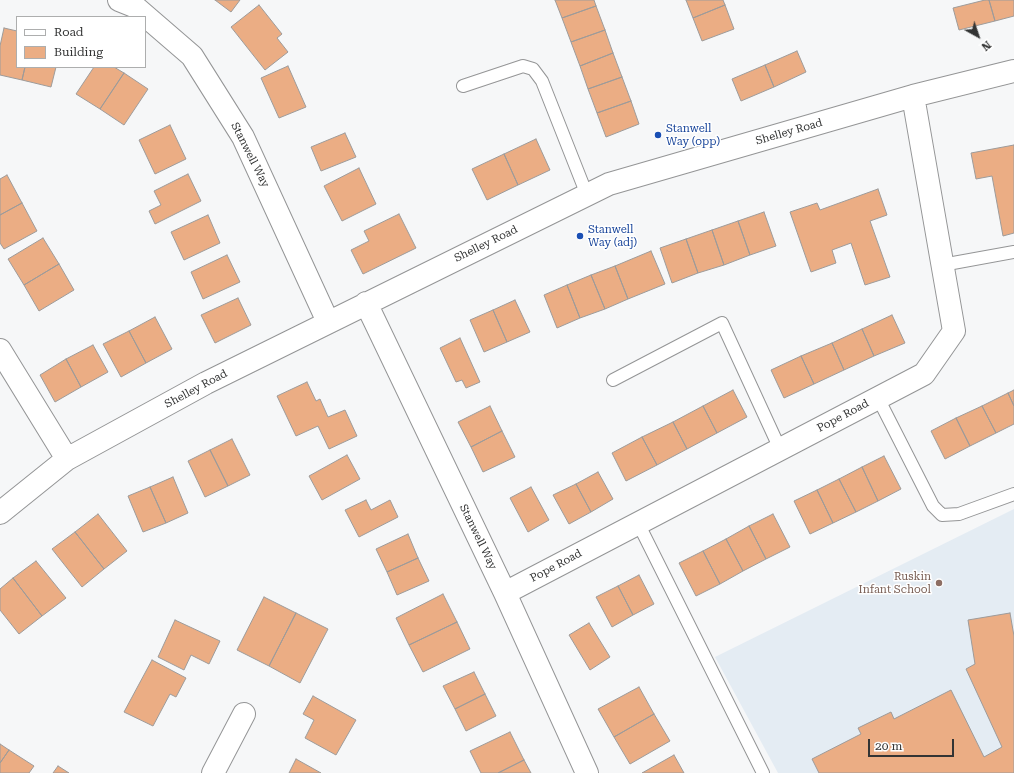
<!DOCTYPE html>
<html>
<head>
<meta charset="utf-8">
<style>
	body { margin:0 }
	#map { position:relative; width:1014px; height:773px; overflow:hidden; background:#f6f7f8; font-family:"Roboto Serif",serif }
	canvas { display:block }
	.legend { position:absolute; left:16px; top:16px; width:130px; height:52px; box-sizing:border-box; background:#fff; border:1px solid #adaeae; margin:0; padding:5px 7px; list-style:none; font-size:12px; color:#333434 }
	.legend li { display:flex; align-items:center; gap:8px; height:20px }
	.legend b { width:20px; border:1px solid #adaeae }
	.north { position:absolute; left:958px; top:16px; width:40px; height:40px; -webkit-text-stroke:3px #fff; paint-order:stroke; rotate:140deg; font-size:11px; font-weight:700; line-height:16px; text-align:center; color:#333434 }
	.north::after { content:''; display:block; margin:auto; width:14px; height:18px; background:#333434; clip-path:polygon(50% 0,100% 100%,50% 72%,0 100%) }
	.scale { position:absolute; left:868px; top:739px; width:86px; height:18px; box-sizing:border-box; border:2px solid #333434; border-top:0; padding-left:5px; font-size:12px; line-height:14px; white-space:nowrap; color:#333434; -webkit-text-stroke:3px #fff; paint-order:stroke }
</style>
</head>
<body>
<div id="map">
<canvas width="1014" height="773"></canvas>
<ul class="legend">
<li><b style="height:5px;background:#fff"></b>Road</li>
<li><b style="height:11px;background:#ebad84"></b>Building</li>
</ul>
<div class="north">N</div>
<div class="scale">20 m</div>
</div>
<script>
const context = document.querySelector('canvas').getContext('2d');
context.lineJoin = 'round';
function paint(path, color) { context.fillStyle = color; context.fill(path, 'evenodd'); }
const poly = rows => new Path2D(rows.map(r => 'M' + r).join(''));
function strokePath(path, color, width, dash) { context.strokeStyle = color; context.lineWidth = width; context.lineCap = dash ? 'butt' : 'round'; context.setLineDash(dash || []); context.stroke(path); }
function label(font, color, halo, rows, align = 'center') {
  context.font = font + ' "Roboto Serif",serif'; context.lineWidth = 3; context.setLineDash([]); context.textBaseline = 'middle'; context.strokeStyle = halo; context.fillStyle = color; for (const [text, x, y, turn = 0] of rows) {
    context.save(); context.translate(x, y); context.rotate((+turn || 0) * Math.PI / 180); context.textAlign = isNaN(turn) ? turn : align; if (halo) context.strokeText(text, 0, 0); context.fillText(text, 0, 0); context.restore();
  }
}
paint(poly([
	[1014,509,1014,773,778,773,715,657]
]), '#e4ecf3');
const building = poly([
	[215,0,240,0,231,12,215,0],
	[555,0,594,0,596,6,562,18,555,0],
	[686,0,723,0,725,5,693,18,686,0],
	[985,0,989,0,995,21,959,30,953,8,985,0],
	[989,0,1014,0,1014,16,995,21,989,0],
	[259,5,282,34,277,38,288,52,265,70,231,27,259,5],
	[725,5,734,29,702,41,693,18,725,5],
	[596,6,605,30,571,42,562,18,596,6],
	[4,28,17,31,17,67,25,67,22,80,0,75,0,46,4,28],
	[605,30,613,53,580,66,571,42,605,30],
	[797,51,806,72,774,87,765,65,797,51],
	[613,53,622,77,588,89,580,66,613,53],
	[765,65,774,87,741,101,732,79,765,65],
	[288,66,306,107,279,118,261,78,288,66],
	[25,67,56,67,51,87,22,80,25,67],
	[94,67,114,67,124,73,100,109,76,94,94,67],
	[124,73,148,89,124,125,100,109,124,73],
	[622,77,631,101,597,113,588,89,622,77],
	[631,101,639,124,606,137,597,113,631,101],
	[170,125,186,159,155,174,139,140,170,125],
	[345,133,356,157,321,171,311,147,345,133],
	[536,139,550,170,518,185,504,154,536,139],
	[1014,145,1014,233,1003,236,992,176,976,179,971,153,1014,145],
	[504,154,518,185,487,200,472,169,504,154],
	[359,168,376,204,342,221,324,186,359,168],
	[188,174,201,201,155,224,149,211,161,205,154,191,188,174],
	[7,175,22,203,0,215,0,179,7,175],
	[878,189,887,215,870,221,890,277,865,285,851,243,832,250,836,263,811,272,790,212,817,203,820,210,878,189],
	[22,203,37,231,4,249,0,243,0,215,22,203],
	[764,212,776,246,750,255,738,221,764,212],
	[399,214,416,248,363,274,351,250,369,241,364,231,399,214],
	[208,215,220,243,184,260,171,232,208,215],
	[738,221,750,255,724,265,712,230,738,221],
	[712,230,724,265,698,273,686,239,712,230],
	[43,238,59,264,24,285,8,259,43,238],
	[686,239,698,273,672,283,660,248,686,239],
	[651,251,665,284,628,299,615,266,651,251],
	[227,255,240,282,203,299,191,272,227,255],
	[59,264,74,290,39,311,24,285,59,264],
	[615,266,628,299,605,309,591,275,615,266],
	[591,275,605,309,580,318,567,285,591,275],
	[567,285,580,318,557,328,544,295,567,285],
	[238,298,251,325,215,343,201,315,238,298],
	[515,300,530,332,507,342,493,310,515,300],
	[493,310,507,342,484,352,470,320,493,310],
	[892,315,905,343,874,356,862,329,892,315],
	[155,317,172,349,146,363,129,331,155,317],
	[862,329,874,356,844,370,832,343,862,329],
	[129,331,146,363,121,377,103,344,129,331],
	[460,338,480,382,466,388,462,380,456,382,440,348,460,338],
	[832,343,844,370,814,384,801,356,832,343],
	[93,345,108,372,81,387,66,359,93,345],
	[801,356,814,384,784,398,771,370,801,356],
	[66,359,81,387,55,402,40,375,66,359],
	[307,382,316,401,320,399,328,417,345,410,357,436,329,449,318,426,296,436,277,396,307,382],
	[733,390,747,417,717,433,703,406,733,390],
	[1014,390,1014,406,1008,393,1014,390],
	[1008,393,1014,406,1014,424,996,433,982,406,1008,393],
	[490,406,502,431,471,447,458,422,490,406],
	[703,406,717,433,687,449,673,422,703,406],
	[982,406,996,433,970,446,956,418,982,406],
	[956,418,970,446,945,459,931,431,956,418],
	[673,422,687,449,657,465,642,437,673,422],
	[502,431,515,457,483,472,471,447,502,431],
	[642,437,657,465,626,481,612,453,642,437],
	[232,439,250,475,228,486,210,450,232,439],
	[210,450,228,486,205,497,188,461,210,450],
	[347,455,360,479,322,500,309,476,347,455],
	[884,456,901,489,878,501,862,467,884,456],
	[862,467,878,501,856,512,839,479,862,467],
	[598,472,613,499,591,512,576,484,598,472],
	[173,477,188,513,166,523,150,487,173,477],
	[839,479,856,512,833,523,817,490,839,479],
	[576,484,591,512,569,524,553,495,576,484],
	[150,487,166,523,143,532,128,496,150,487],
	[531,487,549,520,528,532,510,498,531,487],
	[817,490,833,523,810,534,794,501,817,490],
	[366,500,371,510,390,500,398,517,359,537,345,510,366,500],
	[98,514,127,551,104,569,75,532,98,514],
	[773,514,790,547,766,559,749,526,773,514],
	[749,526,766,559,743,571,726,539,749,526],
	[75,532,104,569,82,587,52,549,75,532],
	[408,534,418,558,387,572,376,549,408,534],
	[726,539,743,571,720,584,703,551,726,539],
	[703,551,720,584,696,596,679,563,703,551],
	[418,558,429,581,397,595,387,572,418,558],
	[36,561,66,598,42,616,13,578,36,561],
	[639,575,654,604,633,615,618,586,639,575],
	[13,578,42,616,19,634,0,610,0,589,13,578],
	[618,586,633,615,612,627,596,597,618,586],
	[443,594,457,622,409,645,396,618,443,594],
	[264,597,296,613,269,666,237,650,264,597],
	[296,613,328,629,300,683,269,666,296,613],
	[1010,613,1014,636,1014,773,819,773,812,759,861,734,858,728,891,712,894,719,951,690,984,757,1002,747,966,669,975,664,968,620,1010,613],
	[175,620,220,641,209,664,191,655,184,670,158,657,175,620],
	[457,622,470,649,423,672,409,645,457,622],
	[589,623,610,657,590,670,569,635,589,623],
	[152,660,186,678,176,697,170,694,153,726,124,712,152,660],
	[474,672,485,694,455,709,443,686,474,672],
	[639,687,654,714,614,737,598,709,639,687],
	[485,694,496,716,466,731,455,709,485,694],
	[313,696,356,720,336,755,305,738,314,720,303,714,313,696],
	[654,714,670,741,630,764,614,737,654,714],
	[510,732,524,760,498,773,481,773,470,751,510,732],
	[0,744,9,750,0,763,0,744],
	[9,750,34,766,29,773,0,773,0,763,9,750],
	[674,755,684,773,642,773,674,755],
	[296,759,321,773,289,773,296,759],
	[524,760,531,773,498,773,524,760],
	[58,766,69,773,53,773,58,766]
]);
paint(building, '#ebad84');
strokePath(building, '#9d9b9a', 1);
const service = poly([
	[463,86,523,66,533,69,542,81,587,195],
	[942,265,1014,252],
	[613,380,722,323,780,449],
	[878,398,933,506,942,515,959,514,1014,494],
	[638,523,763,773]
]);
const minor = poly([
	[119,0,134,6,192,56,243,137,328,322],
	[366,303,505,593,587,773],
	[0,350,67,459],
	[0,513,67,459,206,383,609,184,913,96,1014,71],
	[505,593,924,374,954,331,913,96],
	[213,773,244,714]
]);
strokePath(service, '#949596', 14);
strokePath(minor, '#949596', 24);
strokePath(service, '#fff', 12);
strokePath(minor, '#fff', 22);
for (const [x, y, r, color] of [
	[658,135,4,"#1a4fb4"],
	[580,236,4,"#1a4fb4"],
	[939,583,4,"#8d6e63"]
]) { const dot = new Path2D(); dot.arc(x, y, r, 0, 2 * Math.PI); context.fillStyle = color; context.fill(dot); strokePath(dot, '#fff', 1.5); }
label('11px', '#164399', '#fff', [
	["Stanwell",666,129],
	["Way (opp)",666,142],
	["Stanwell",588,230],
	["Way (adj)",588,243]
], 'left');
label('11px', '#333434', '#fff', [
	["Shelley Road",789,132,-16],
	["Stanwell Way",250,155,63],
	["Shelley Road",486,244,-26],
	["Shelley Road",196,389,-28],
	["Pope Road",843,416,-28],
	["Stanwell Way",478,537,64],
	["Pope Road",556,566,-28]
]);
label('11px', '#785e54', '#fff', [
	["Ruskin",931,577],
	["Infant School",931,590]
], 'right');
</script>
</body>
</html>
